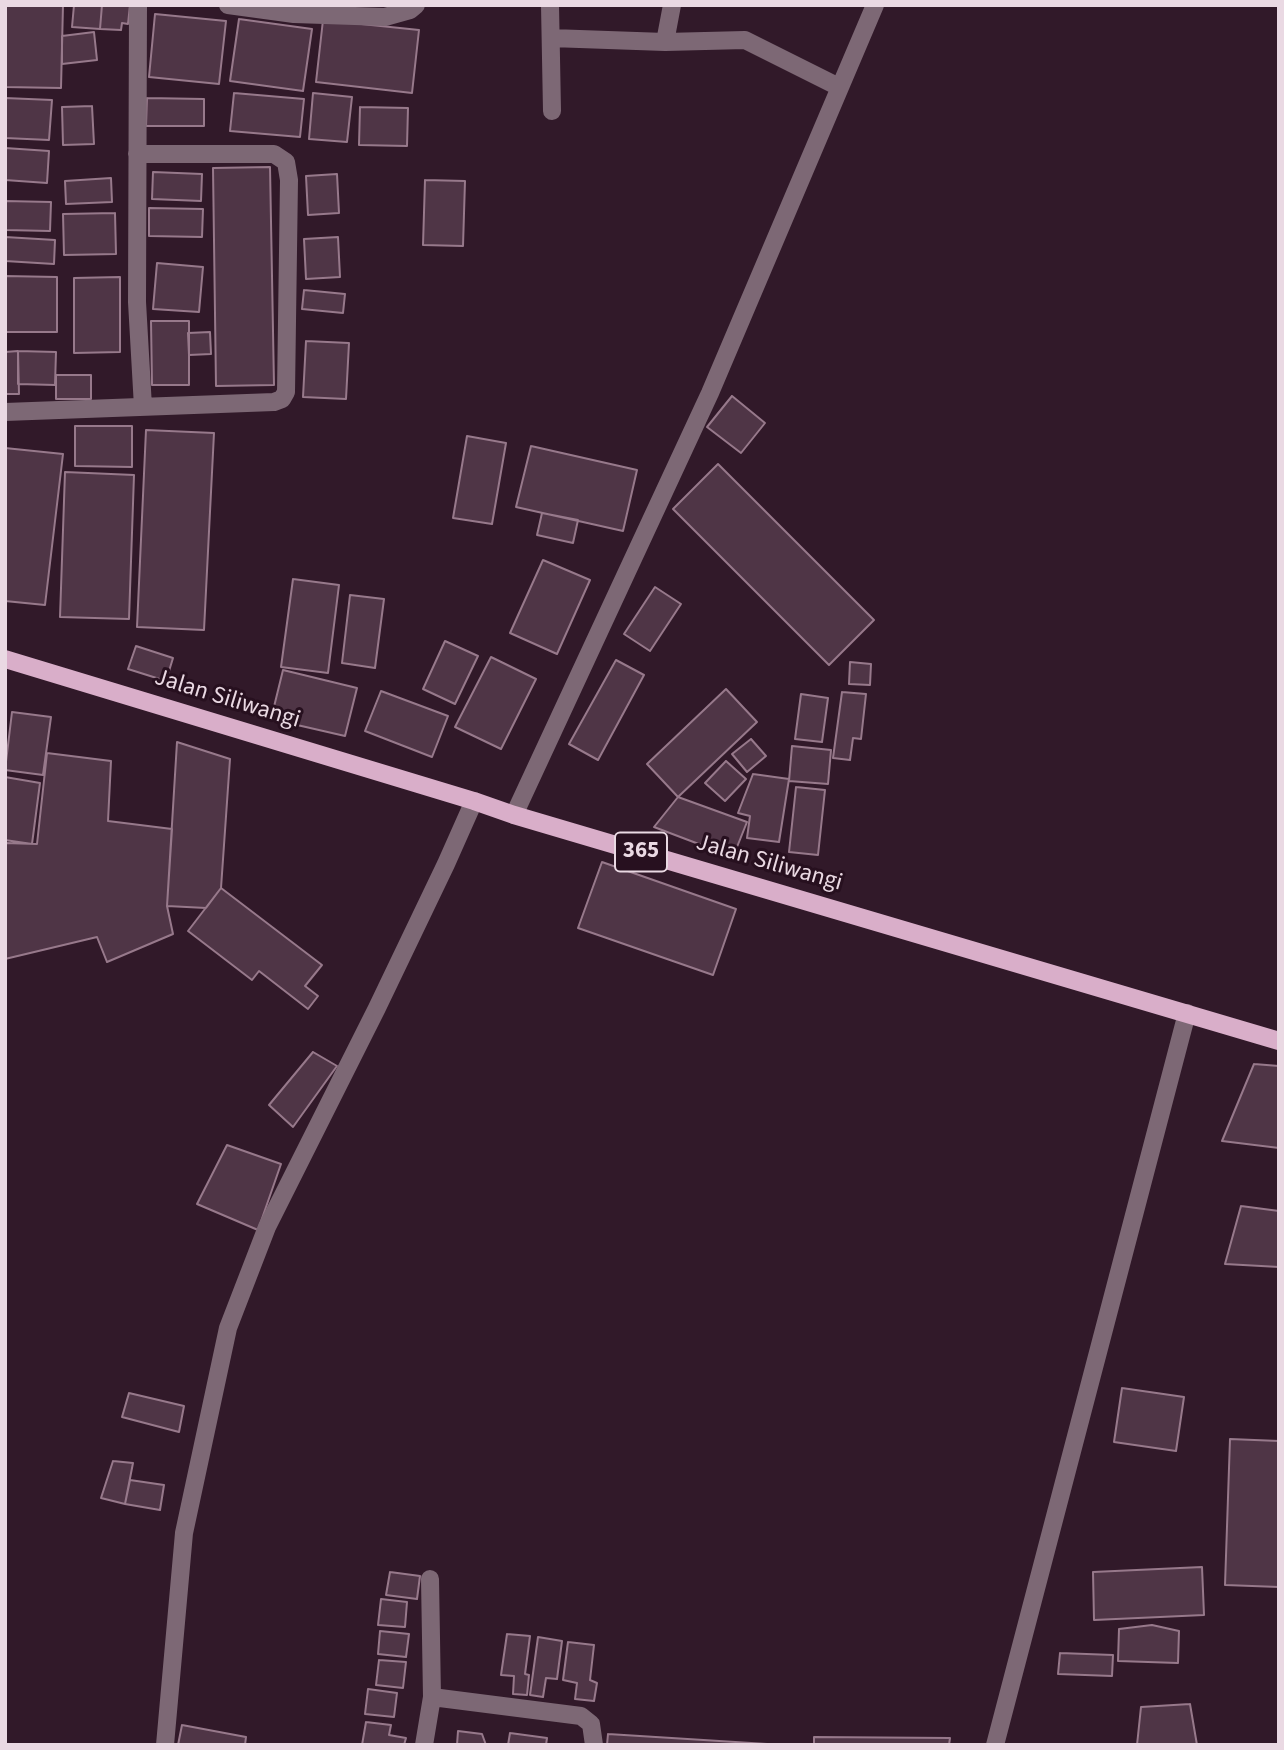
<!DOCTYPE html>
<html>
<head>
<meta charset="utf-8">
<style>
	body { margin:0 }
	#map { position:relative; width:1284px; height:1750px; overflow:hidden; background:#311929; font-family:"Source Sans 3",sans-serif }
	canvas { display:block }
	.frame { position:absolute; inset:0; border:7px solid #ead9e3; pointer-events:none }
</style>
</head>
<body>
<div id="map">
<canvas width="1284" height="1750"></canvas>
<div class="frame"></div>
</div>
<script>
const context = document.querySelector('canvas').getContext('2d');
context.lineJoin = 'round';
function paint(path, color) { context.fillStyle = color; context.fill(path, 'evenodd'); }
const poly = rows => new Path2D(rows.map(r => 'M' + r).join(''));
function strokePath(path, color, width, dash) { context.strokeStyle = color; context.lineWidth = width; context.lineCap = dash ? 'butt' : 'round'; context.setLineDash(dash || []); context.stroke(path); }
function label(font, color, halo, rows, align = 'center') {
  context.font = font + ' "Source Sans 3",sans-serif'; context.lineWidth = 6; context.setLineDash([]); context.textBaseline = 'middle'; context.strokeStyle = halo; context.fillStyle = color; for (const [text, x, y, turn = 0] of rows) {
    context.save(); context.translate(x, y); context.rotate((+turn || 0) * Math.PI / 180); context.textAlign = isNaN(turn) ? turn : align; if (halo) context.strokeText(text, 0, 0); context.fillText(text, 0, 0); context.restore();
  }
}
const building = poly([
	[5,5,63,5,61,88,5,87,5,5],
	[74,5,102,5,100,29,72,27,74,5],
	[102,5,130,5,128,24,122,23,121,30,100,29,102,5],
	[155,14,226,21,219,84,149,77,155,14],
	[239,19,312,29,303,91,230,81,239,19],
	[323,20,419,30,412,93,316,82,323,20],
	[94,32,97,60,62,64,62,36,94,32],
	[234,93,304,99,300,137,230,131,234,93],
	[313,93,352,97,347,142,309,139,313,93],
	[5,98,52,100,49,140,5,138,5,98],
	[147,98,204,99,204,126,146,126,147,98],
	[92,106,94,144,63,145,62,107,92,106],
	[360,107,408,108,407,146,359,145,360,107],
	[5,148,49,151,47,183,5,180,5,148],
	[270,167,274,385,216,386,213,168,270,167],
	[153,172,202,174,201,201,152,199,153,172],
	[337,174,339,213,308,215,306,176,337,174],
	[111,178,112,202,66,204,65,181,111,178],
	[425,180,465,181,463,246,423,245,425,180],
	[5,201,51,202,50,231,5,230,5,201],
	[149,208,203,209,202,237,149,236,149,208],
	[115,213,116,254,64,255,63,214,115,213],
	[5,237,55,240,54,264,5,261,5,237],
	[338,237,340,277,306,279,304,239,338,237],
	[157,263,203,267,199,312,153,309,157,263],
	[5,276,57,277,57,332,5,332,5,276],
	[120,277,120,352,74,353,74,278,120,277],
	[304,290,345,294,343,313,302,309,304,290],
	[151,321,189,321,189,385,152,385,151,321],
	[210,332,211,354,189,355,188,333,210,332],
	[306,341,349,343,346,399,303,397,306,341],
	[18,351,19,394,5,394,5,352,18,351],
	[18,351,56,352,55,385,18,384,18,351],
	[56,375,91,375,91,399,56,399,56,375],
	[732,396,765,423,741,453,707,427,732,396],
	[75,426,132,426,132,467,75,466,75,426],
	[146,430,214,433,204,630,137,627,146,430],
	[467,436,506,443,492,524,453,518,467,436],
	[531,446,637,470,623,531,516,507,531,446],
	[5,448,63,454,45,605,5,601,5,448],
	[718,464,874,620,829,665,673,509,718,464],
	[65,472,134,475,129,619,60,617,65,472],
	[542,513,578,520,573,543,537,535,542,513],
	[543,560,590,580,557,654,510,633,543,560],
	[293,579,339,585,328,673,281,667,293,579],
	[655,587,681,604,650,651,624,634,655,587],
	[350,595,384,599,375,668,342,663,350,595],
	[445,641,478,656,455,704,423,689,445,641],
	[136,646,173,658,166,681,128,669,136,646],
	[491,657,536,679,501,749,455,727,491,657],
	[616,660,644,675,598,760,569,744,616,660],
	[850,662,871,664,870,685,849,684,850,662],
	[283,670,357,688,345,736,271,719,283,670],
	[726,689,757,722,678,797,647,764,726,689],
	[381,691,448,716,432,757,365,731,381,691],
	[842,692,866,694,861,739,853,738,850,760,833,758,842,692],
	[801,694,828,698,822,742,795,739,801,694],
	[12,712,51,717,43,775,5,770,12,712],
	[751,739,766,756,747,772,732,754,751,739],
	[177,742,230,759,221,888,206,908,167,906,177,742],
	[792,746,831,750,828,784,789,781,792,746],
	[47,753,111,761,108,821,172,829,167,906,173,934,107,962,97,937,5,959,5,843,37,844,47,753],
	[726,761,746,779,725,801,705,783,726,761],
	[753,774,789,779,779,842,747,838,750,816,738,813,753,774],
	[5,777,40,783,32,844,5,840,5,777],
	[796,787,825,790,818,855,789,852,796,787],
	[678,797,747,822,733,857,654,827,678,797],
	[602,862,736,909,713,975,578,928,602,862],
	[221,888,322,965,305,986,318,996,308,1009,259,971,252,980,188,931,221,888],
	[313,1052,337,1066,293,1127,269,1105,313,1052],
	[1254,1064,1279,1066,1279,1148,1222,1141,1254,1064],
	[227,1145,281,1164,258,1230,197,1204,227,1145],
	[1241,1206,1279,1211,1279,1267,1225,1264,1241,1206],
	[1122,1388,1184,1397,1176,1451,1114,1442,1122,1388],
	[129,1393,184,1406,179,1432,122,1417,129,1393],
	[1230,1439,1279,1441,1279,1587,1225,1585,1230,1439],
	[113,1461,133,1463,125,1504,101,1498,113,1461],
	[130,1480,164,1485,160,1510,125,1504,130,1480],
	[1202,1567,1204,1615,1094,1620,1093,1572,1202,1567],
	[390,1572,420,1576,417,1599,386,1595,390,1572],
	[381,1599,407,1602,405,1627,378,1625,381,1599],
	[1152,1625,1179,1631,1178,1663,1118,1661,1119,1629,1152,1625],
	[380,1631,409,1634,406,1657,378,1654,380,1631],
	[507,1634,530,1636,525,1674,529,1675,527,1695,513,1694,514,1676,501,1675,507,1634],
	[538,1637,562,1641,557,1679,546,1678,543,1697,530,1695,538,1637],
	[568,1642,594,1645,590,1680,597,1683,594,1701,575,1699,577,1683,563,1680,568,1642],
	[1060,1653,1113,1655,1112,1676,1058,1674,1060,1653],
	[379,1660,406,1662,403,1688,376,1685,379,1660],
	[368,1689,397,1693,394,1717,365,1714,368,1689],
	[1190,1704,1197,1745,1137,1745,1141,1707,1190,1704],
	[366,1722,391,1725,389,1735,406,1738,404,1745,362,1745,366,1722],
	[182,1725,246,1737,245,1745,178,1745,182,1725],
	[458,1731,482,1734,486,1745,457,1745,458,1731],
	[510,1733,547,1738,546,1745,508,1745,510,1733],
	[608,1734,783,1745,607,1745,608,1734],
	[814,1737,950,1738,949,1745,814,1745,814,1737]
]);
paint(building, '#4f3546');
strokePath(building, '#97798b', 2);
strokePath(poly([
	[138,5,137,302,143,407],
	[228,5,294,14,385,17,410,10,416,5],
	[550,5,552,111],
	[551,38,665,42,745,40,839,87],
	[665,42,672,5],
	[5,412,274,402,282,399,286,392,289,180,286,162,274,154,137,154],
	[514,815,710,393,875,5],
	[432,1697,581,1716,591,1724,594,1745],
	[165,1745,184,1533,228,1328,267,1227,377,1008,446,864,474,801],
	[424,1745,432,1697,430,1579],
	[995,1745,1187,1013]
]), '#7d6875', 18);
strokePath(poly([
	[5,659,474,801,514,815,1279,1041]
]), '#d9aec9', 18);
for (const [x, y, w] of [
	[641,852,52]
]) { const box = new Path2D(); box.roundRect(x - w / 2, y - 19.5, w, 39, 5); context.fillStyle = '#27101f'; context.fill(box); strokePath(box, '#ead9e3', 2); }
label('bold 23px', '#ead9e3', null, [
	["365",641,852]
]);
label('24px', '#ead9e3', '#27101f', [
	["Jalan Siliwangi",227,700,17],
	["Jalan Siliwangi",769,864,16]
]);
</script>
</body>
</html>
